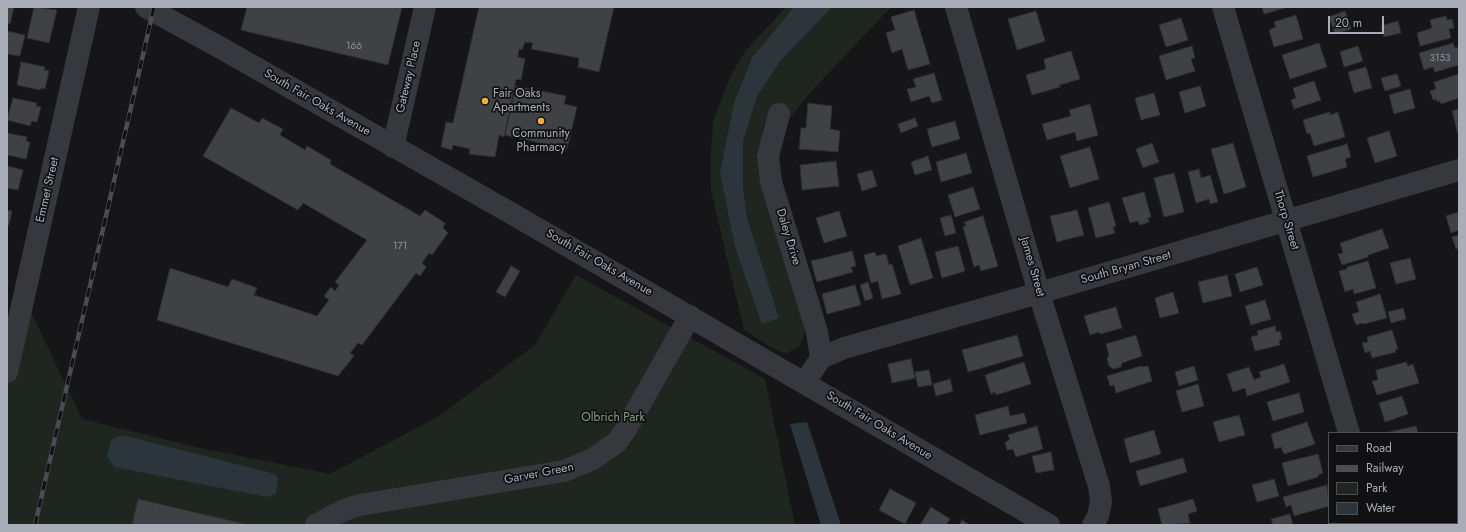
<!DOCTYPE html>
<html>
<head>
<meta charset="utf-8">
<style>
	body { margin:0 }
	#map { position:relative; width:1466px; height:532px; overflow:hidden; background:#161618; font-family:Jost,sans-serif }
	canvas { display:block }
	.frame { position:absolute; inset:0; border:8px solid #a8adb8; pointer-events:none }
	.legend { position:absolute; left:1328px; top:432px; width:130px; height:92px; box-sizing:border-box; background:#111113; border:1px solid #4d4f55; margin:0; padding:5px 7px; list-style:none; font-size:12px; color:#a8adb8 }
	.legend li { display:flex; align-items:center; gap:8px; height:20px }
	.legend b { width:20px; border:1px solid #4d4f55 }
	.scale { position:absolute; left:1328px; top:16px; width:56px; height:18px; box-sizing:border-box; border:2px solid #a8adb8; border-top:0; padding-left:5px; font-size:12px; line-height:14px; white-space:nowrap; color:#a8adb8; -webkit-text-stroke:3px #111113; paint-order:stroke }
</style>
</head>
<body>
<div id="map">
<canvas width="1466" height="532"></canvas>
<div class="frame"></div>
<ul class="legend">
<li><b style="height:5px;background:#37383d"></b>Road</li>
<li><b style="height:5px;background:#4a4c52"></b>Railway</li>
<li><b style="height:11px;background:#1e261f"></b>Park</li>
<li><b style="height:11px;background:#2c353c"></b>Water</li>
</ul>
<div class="scale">20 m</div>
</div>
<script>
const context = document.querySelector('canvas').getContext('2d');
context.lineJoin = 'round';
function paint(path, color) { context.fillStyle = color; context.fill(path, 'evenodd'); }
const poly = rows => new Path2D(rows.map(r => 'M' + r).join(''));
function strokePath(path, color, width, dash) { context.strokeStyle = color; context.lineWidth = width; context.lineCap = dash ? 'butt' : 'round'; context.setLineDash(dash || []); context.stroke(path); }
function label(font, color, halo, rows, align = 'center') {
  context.font = font + ' Jost,sans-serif'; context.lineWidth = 3.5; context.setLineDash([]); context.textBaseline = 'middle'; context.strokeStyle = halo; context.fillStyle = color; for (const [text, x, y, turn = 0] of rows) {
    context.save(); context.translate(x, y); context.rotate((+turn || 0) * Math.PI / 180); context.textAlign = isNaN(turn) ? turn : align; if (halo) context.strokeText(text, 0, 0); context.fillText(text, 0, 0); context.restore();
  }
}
paint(poly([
	[786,7,891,7,808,95,784,126,764,122,761,142,805,331,800,346,787,353,781,352,769,346,744,330,711,191,711,151,713,122,730,77,745,51],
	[576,275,765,379,795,525,7,525,7,372,24,297,82,419,200,448,330,474,439,416,535,345]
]), '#1e261f');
paint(poly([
	[794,7,832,7,781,60,757,96,743,141,743,189,747,218,779,318,762,324,735,247,720,172,734,103,752,58],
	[807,422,841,525,821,525,790,424],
	[122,435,275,474,278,479,276,494,267,497,114,467,107,456,111,440]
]), '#2c353c');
const building = poly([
	[7,7,14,7,10,24,7,23,7,7],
	[34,7,57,10,49,43,27,38,34,7],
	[247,7,402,7,388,65,241,30,247,7],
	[479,7,614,7,599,72,578,67,579,58,531,49,533,43,525,42,522,50,519,49,518,57,525,59,521,80,516,79,504,137,499,135,495,157,469,154,470,149,453,145,452,150,441,147,446,122,453,123,479,7],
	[1262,7,1288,7,1264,14,1262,7],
	[914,10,930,64,908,70,902,49,892,53,886,33,895,30,891,17,914,10],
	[1036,11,1045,41,1017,50,1008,19,1036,11],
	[1345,11,1351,29,1335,34,1329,17,1345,11],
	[1296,15,1303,39,1274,47,1269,30,1276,27,1274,22,1296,15],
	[1446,16,1447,20,1452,19,1454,28,1449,29,1451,38,1420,46,1417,33,1432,28,1430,20,1446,16],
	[1181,18,1188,40,1166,47,1159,25,1181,18],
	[1398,21,1401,33,1384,37,1381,26,1398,21],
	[7,31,25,35,20,56,7,54,7,31],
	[1319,43,1327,67,1290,79,1282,55,1319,43],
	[1453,43,1455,48,1459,47,1459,65,1435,72,1433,67,1424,70,1419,53,1453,43],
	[1192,46,1195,58,1191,59,1195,71,1166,80,1159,56,1192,46],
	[1358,46,1363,61,1344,67,1340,52,1358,46],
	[1071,51,1080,79,1059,85,1060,87,1032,95,1026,75,1046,69,1044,59,1071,51],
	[21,62,45,67,44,70,49,71,45,89,41,88,40,90,17,85,21,62],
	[1366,67,1372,88,1354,93,1348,72,1366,67],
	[934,73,942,100,932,103,929,96,911,102,907,89,916,87,913,79,934,73],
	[1397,74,1401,86,1385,91,1381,78,1397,74],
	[1459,74,1459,98,1441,104,1440,101,1437,102,1436,99,1433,100,1430,91,1436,89,1434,82,1459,74],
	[1314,81,1321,100,1294,109,1291,100,1296,98,1293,88,1314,81],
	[516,86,566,96,564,104,577,107,567,149,505,135,516,86],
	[1200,86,1206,106,1185,113,1179,92,1200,86],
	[1410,89,1415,108,1394,114,1389,95,1410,89],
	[1154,93,1160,115,1141,120,1135,98,1154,93],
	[13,98,37,103,36,106,41,107,37,122,32,121,30,126,7,120,13,98],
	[808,103,832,106,830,129,840,131,838,152,799,149,801,128,806,128,808,103],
	[1090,104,1098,135,1077,141,1075,132,1047,140,1042,124,1071,116,1069,110,1090,104],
	[231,108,259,123,262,118,283,129,280,135,305,150,307,146,331,160,330,164,420,216,425,210,445,223,443,228,448,233,432,255,429,253,422,263,426,267,420,276,416,273,362,345,358,343,350,353,354,356,338,376,157,320,170,268,228,287,232,279,257,288,254,295,317,316,329,300,324,296,331,287,335,291,339,285,335,282,367,240,303,203,298,210,203,156,231,108],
	[1459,109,1459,134,1458,134,1452,111,1459,109],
	[1330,112,1330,115,1338,112,1345,137,1314,146,1310,133,1307,134,1303,120,1330,112],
	[915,118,918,126,901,133,898,124,915,118],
	[955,121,960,139,932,147,927,129,955,121],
	[1389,131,1397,156,1375,163,1367,138,1389,131],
	[7,133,27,137,26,141,30,142,26,159,7,155,7,133],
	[1152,143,1159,162,1143,168,1136,149,1152,143],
	[1233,143,1246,187,1224,194,1211,149,1233,143],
	[1347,144,1351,157,1345,159,1347,167,1313,177,1307,156,1347,144],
	[1090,147,1099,179,1070,188,1060,156,1090,147],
	[966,153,972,173,941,182,936,162,966,153],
	[928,156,932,170,915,175,911,162,928,156],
	[836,161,839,186,802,190,800,165,836,161],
	[7,166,23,170,18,190,7,188,7,166],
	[1199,169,1201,178,1210,175,1218,202,1210,204,1209,199,1196,203,1188,172,1199,169],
	[872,170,877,186,862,191,857,174,872,170],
	[1174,173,1184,212,1164,217,1154,178,1174,173],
	[973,187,980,209,955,217,948,195,973,187],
	[1144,192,1151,217,1148,218,1149,222,1140,225,1138,221,1130,223,1122,198,1144,192],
	[1109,202,1116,226,1113,227,1115,233,1096,238,1088,208,1109,202],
	[7,210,12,211,9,225,7,225,7,210],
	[1077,210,1084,235,1057,242,1050,216,1077,210],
	[839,211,847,236,824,243,816,218,839,211],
	[1459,212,1459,230,1451,233,1446,216,1459,212],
	[951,215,956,233,945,236,940,218,951,215],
	[983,216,998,266,981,271,979,265,974,267,963,227,966,226,964,222,983,216],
	[1382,229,1389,248,1368,255,1368,257,1342,265,1338,254,1343,253,1340,243,1382,229],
	[1459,235,1459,248,1456,249,1452,237,1459,235],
	[921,238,933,278,910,285,898,246,921,238],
	[958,246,965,271,942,278,935,252,958,246],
	[852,251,856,266,851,267,853,272,817,282,811,261,852,251],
	[875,252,876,256,886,254,889,265,892,264,901,294,882,299,878,281,871,283,864,255,875,252],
	[1410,258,1416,279,1396,284,1390,263,1410,258],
	[1368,261,1376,288,1354,294,1353,289,1345,292,1339,271,1347,269,1347,267,1368,261],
	[511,266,520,271,505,297,496,292,511,266],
	[1257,267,1263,285,1240,292,1235,274,1257,267],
	[1227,275,1232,296,1203,303,1198,282,1227,275],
	[868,282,873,298,865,301,860,285,868,282],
	[855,285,861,305,827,314,822,294,855,285],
	[1173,292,1179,313,1160,318,1155,298,1173,292],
	[1380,294,1387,318,1364,324,1362,323,1356,325,1352,314,1359,312,1356,302,1380,294],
	[1265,300,1271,319,1251,325,1245,306,1265,300],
	[1116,307,1122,328,1100,334,1099,332,1090,335,1084,316,1116,307],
	[1403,308,1406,319,1391,323,1388,312,1403,308],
	[1275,326,1276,332,1280,331,1282,339,1279,340,1280,345,1255,351,1251,337,1258,335,1257,331,1275,326],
	[1392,330,1398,349,1395,349,1396,352,1372,358,1370,351,1365,353,1362,343,1368,342,1367,337,1392,330],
	[1017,335,1023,356,968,372,962,350,1017,335],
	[1136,335,1142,356,1122,363,1121,367,1113,369,1109,366,1107,359,1109,355,1106,344,1136,335],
	[911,359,915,378,892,383,888,364,911,359],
	[1024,362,1031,384,996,395,995,392,991,394,985,375,1024,362],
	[1406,362,1408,366,1413,364,1419,383,1377,395,1372,381,1378,380,1376,370,1406,362],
	[1284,364,1290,382,1247,396,1245,388,1233,392,1227,374,1249,367,1254,380,1261,377,1259,372,1284,364],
	[1141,366,1141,367,1148,366,1152,381,1116,393,1114,385,1110,386,1107,376,1141,366],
	[1194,366,1198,380,1179,386,1175,372,1194,366],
	[929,370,932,385,918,387,915,372,929,370],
	[950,379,953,391,936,396,933,384,950,379],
	[1198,384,1204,406,1182,412,1176,391,1198,384],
	[1299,393,1304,412,1273,421,1267,402,1299,393],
	[1402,396,1408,414,1385,422,1379,403,1402,396],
	[1008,406,1010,416,1024,413,1027,423,980,435,975,415,1008,406],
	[1239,415,1245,435,1219,442,1213,422,1239,415],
	[1307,422,1315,444,1284,454,1281,447,1275,449,1271,434,1307,422],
	[1037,426,1043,449,1016,457,1013,449,1007,450,1005,442,1010,440,1008,435,1037,426],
	[1416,426,1418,433,1385,433,1416,426],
	[1154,430,1161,454,1130,463,1124,439,1154,430],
	[1051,452,1054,470,1036,473,1032,456,1051,452],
	[1318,454,1323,473,1318,475,1318,477,1288,486,1282,463,1318,454],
	[1183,458,1187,472,1140,486,1136,471,1183,458],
	[1274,479,1279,496,1257,502,1252,485,1274,479],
	[1327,485,1329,506,1294,516,1291,505,1286,507,1283,497,1327,485],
	[890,489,916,503,905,524,879,510,890,489],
	[138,499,249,525,132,525,138,499],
	[1193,499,1197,511,1188,514,1190,523,1162,525,1158,509,1193,499],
	[931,507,950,519,946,525,920,525,931,507],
	[1290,514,1293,525,1273,525,1271,519,1290,514],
	[962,520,970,525,959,525,962,520]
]);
paint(building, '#404145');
strokePath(building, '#303034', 1);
strokePath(poly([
	[146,7,221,48,509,212,1049,525],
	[956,7,1039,293,1099,486,1101,502,1098,516,1093,525],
	[1223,7,1349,433],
	[779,114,768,156,771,182,817,332,821,358],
	[393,147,425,7],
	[7,372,89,7],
	[805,382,821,358,844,348,1039,293,1459,170],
	[1375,523,1375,525],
	[316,525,344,510,360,505,564,471,593,459,617,442,626,429,690,316]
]), '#37383d', 22);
const rail = poly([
	[35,525,154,7]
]);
strokePath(rail, '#4a4c52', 4.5);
strokePath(rail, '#111113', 3, [9]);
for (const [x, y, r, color] of [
	[485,101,4,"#f2b134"],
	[541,121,4,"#f2b134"]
]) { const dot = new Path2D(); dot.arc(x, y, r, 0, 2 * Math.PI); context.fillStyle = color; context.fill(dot); strokePath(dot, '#111113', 1.5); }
label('10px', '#8e929b', null, [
	["166",354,47],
	["3153",1440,59],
	["171",400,247]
]);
label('12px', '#a8adb8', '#111113', [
	["Gateway Place",409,77,-77],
	["South Fair Oaks Avenue",317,103,30],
	["Emmet Street",48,190,-77],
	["Thorp Street",1286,220,73],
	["Daley Drive",788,237,73],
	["South Fair Oaks Avenue",599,263,30],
	["James Street",1032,267,74],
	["South Bryan Street",1126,268,-16],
	["South Fair Oaks Avenue",879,426,31],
	["Garver Green",539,474,-11]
]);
label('12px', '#a8adb8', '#111113', [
	["Fair Oaks",493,94],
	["Apartments",493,108],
	["Community",541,134,"center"],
	["Pharmacy",541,148,"center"]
], 'left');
label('12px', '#7fa381', '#111113', [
	["Olbrich Park",613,418]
]);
</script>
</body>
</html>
